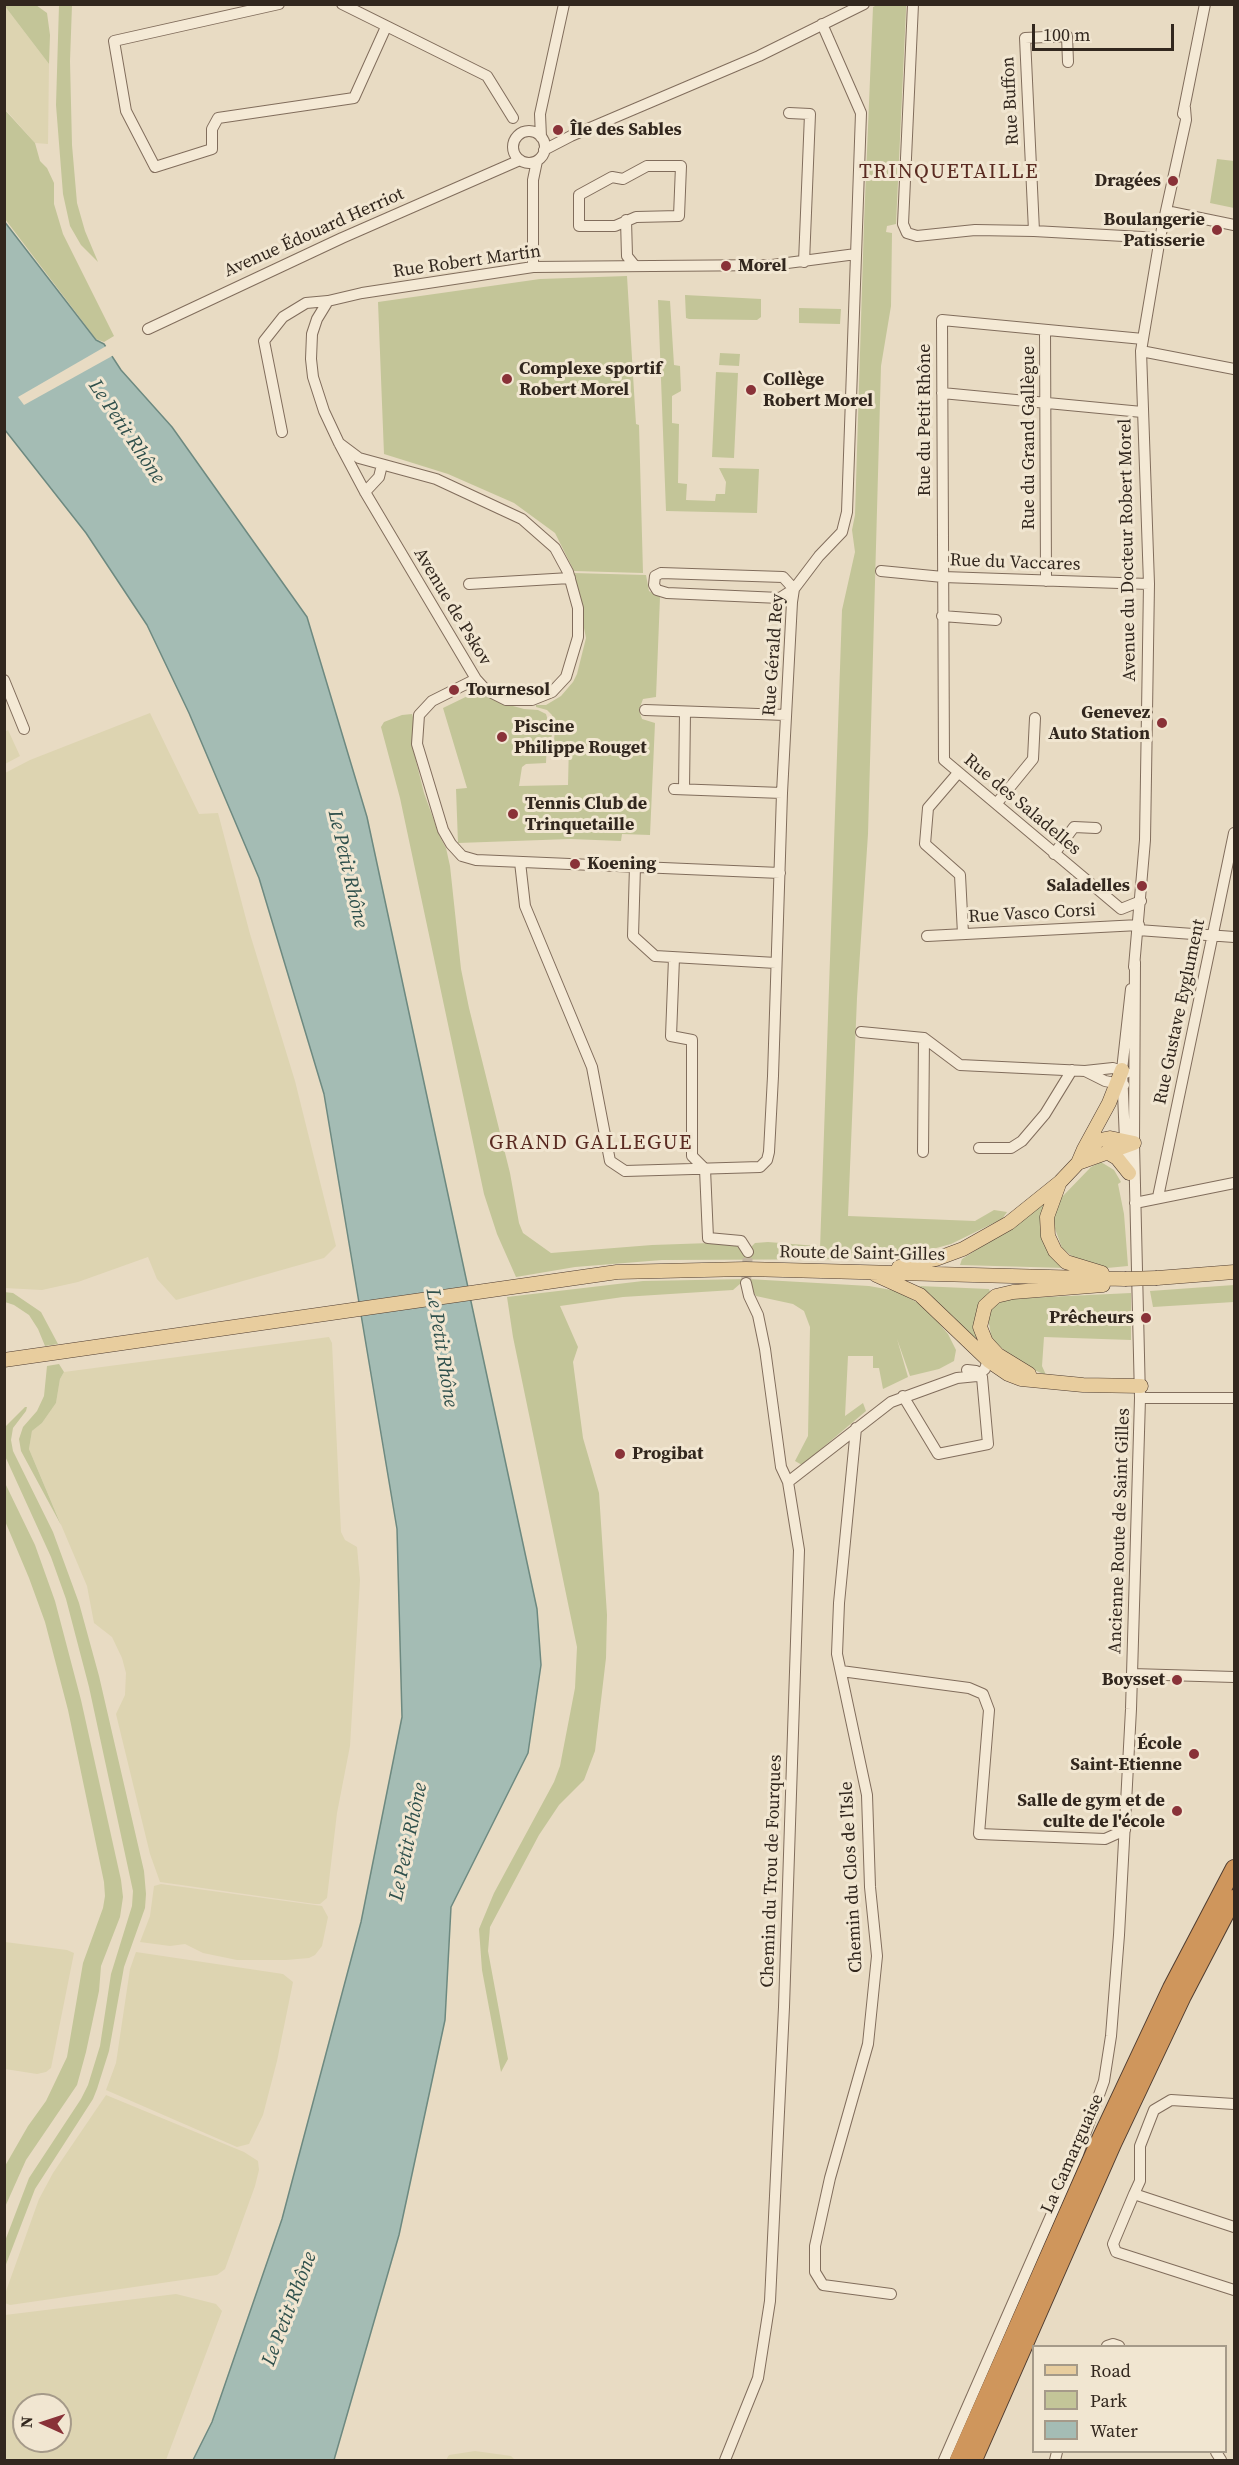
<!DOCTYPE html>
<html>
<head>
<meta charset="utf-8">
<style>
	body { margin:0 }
	#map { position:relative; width:1239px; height:2465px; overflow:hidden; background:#e8dbc3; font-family:"Source Serif 4",serif }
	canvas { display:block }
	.frame { position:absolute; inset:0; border:6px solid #32271e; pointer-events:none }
	.legend { position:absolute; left:1032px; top:2345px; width:195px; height:108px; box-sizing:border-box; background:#f1e6d1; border:2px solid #a59a89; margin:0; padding:8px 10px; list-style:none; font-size:18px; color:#32271e }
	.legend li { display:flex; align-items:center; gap:12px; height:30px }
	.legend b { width:30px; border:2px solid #a59a89 }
	.north { position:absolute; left:12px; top:2393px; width:60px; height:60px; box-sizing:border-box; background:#f1e6d1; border:2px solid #a59a89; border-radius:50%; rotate:273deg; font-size:16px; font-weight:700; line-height:24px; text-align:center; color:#32271e }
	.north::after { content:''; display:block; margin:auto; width:21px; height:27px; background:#893238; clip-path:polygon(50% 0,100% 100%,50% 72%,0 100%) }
	.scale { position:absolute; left:1032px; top:24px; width:142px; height:27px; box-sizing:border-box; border:3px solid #32271e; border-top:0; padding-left:8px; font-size:18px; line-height:21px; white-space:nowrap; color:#32271e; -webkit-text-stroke:4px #f1e6d1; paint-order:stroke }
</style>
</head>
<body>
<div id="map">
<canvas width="1239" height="2465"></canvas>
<div class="frame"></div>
<ul class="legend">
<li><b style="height:8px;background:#e8cd9e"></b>Road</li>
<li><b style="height:16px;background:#c3c598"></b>Park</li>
<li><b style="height:16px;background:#a4bcb4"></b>Water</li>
</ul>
<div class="north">N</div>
<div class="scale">100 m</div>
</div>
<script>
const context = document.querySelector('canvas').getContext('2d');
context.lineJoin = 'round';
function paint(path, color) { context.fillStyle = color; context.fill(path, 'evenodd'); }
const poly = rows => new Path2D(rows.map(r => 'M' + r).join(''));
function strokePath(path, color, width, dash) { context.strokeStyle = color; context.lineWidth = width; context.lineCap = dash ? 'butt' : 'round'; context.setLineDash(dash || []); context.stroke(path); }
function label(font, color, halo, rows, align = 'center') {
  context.font = font + ' "Source Serif 4",serif'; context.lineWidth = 6; context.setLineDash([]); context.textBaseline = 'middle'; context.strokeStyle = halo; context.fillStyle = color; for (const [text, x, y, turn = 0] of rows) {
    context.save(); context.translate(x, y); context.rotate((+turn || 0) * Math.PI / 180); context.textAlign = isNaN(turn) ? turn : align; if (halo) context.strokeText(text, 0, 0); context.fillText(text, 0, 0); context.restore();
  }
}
paint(poly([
	[4,5,49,64,48,144,35,143,5,109],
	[150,713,199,814,218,813,250,934,295,1081,336,1246,324,1258,176,1300,157,1279,148,1257,78,1282,42,1290,5,1288,5,773,30,760],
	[8,730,20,756,5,764,5,732],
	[329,1337,332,1343,341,1532,345,1540,357,1547,360,1580,350,1746,337,1813,327,1898,320,1904,315,1904,160,1882,150,1854,116,1714,125,1695,126,1673,122,1658,112,1637,94,1623,87,1586,29,1449,32,1431,42,1423,56,1403,60,1379,64,1372],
	[161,1884,322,1906,328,1917,322,1946,315,1955,309,1958,286,1960,237,1960,203,1953,185,1944,170,1946,140,1942,150,1916,154,1886],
	[5,1942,67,1950,74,1953,51,2068,46,2072,37,2074,5,2069],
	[136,1952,283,1974,293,1982,277,2061,263,2115,249,2144,237,2147,106,2090,116,2063,130,1969],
	[106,2095,244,2152,258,2161,259,2170,255,2186,225,2269,217,2275,10,2305,5,2303,5,2294,39,2199,53,2173],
	[176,2294,216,2304,222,2311,166,2460,5,2460,5,2315],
	[24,2405,60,2405,60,2441,24,2441],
	[475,2451,511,2456,515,2460,446,2460,449,2455]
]), '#ddd4b1');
paint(poly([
	[4,5,36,5,47,13,50,35,49,64],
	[59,5,72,5,70,61,72,145,77,203,85,231,98,262,81,245,70,226,63,194,56,105],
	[877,5,906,5,906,10,896,224,887,226,886,232,892,233,891,306,881,366,868,834,857,998,848,1216,975,1221,994,1210,1007,1212,1002,1219,951,1244,918,1253,882,1259,662,1260,575,1267,516,1277,497,1234,484,1194,400,798,381,727,384,722,402,715,412,714,414,721,412,745,424,793,440,837,446,848,450,866,461,969,469,1008,510,1173,519,1223,523,1233,551,1253,652,1245,710,1243,736,1244,750,1248,755,1243,768,1242,817,1246,820,1249,842,610,855,552,852,530,855,515,864,223,873,7],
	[4,109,35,143,40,161,47,168,54,183,54,204,63,234,114,336,104,342,96,339,5,219],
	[1217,159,1234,161,1234,208,1210,203],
	[627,276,636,424,639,425,643,573,574,571,555,533,514,503,448,474,384,454,378,302,540,279],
	[685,295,761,299,761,317,757,320,689,319,686,318],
	[658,300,670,301,674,365,680,366,681,391,672,396,672,423,679,424,678,483,687,484,686,500,715,501,716,494,725,494,726,482,719,468,759,469,757,513,666,511],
	[799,308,841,309,840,324,799,323],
	[720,353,740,354,739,366,719,365],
	[716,372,738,373,734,458,712,457],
	[573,573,646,575,649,591,660,597,656,697,643,699,639,710,642,719,655,723,650,835,622,834,621,841,570,839,458,843,456,789,467,788,443,708,480,690,498,702,524,709,538,710,546,714,552,734,551,740,547,742,546,763,526,764,522,767,519,786,568,785,569,744,554,742,555,726,552,715,547,710,536,707,536,705,546,705,561,696,573,682,577,674,586,638],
	[1101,1162,1114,1170,1121,1182,1118,1184,1124,1214,1128,1266,1107,1268,1078,1261,1062,1248,1054,1226,1054,1216,1060,1199,1091,1167],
	[1047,1196,1043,1210,1066,1268,960,1265,962,1259,1016,1225],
	[748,1279,869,1286,897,1291,925,1307,948,1334,956,1350,954,1361,939,1369,910,1376,897,1339,908,1377,883,1389,879,1368,873,1368,873,1356,848,1356,845,1416,863,1403,866,1411,802,1465,795,1461,808,1436,810,1327,804,1311,793,1304,756,1296,750,1287,741,1283,733,1290,623,1297,560,1306,578,1347,573,1362,583,1438,599,1493,607,1615,606,1658,595,1751,584,1780,559,1805,539,1835,490,1927,488,1951,508,2059,501,2072,482,1970,479,1929,494,1893,554,1782,560,1766,575,1688,577,1647,513,1337,507,1297,643,1281],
	[1234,1285,1234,1302,1153,1307,1150,1291],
	[919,1286,989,1289,990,1292,982,1301,976,1339,973,1339,962,1329],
	[4,1292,13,1293,41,1312,58,1344,45,1346,38,1329,29,1315,14,1305,5,1302],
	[1131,1293,1131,1340,1044,1337,1042,1366,1046,1375,1022,1365,992,1340,988,1319,990,1309,1006,1299],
	[59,1364,64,1372,60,1379,56,1403,42,1423,32,1431,29,1449,61,1525,21,1451,19,1439,23,1427,37,1411,44,1396,47,1366],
	[25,1407,27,1407,26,1411,13,1428,11,1440,13,1451,53,1532,79,1603,99,1676,144,1871,146,1894,145,1908,124,1967,109,2051,97,2089,93,2099,35,2189,5,2267,5,2241,29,2178,81,2099,88,2085,100,2046,111,1974,132,1906,133,1891,89,1687,66,1599,51,1557,5,1456,5,1427],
	[5,1483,35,1545,55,1601,81,1700,121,1880,123,1897,120,1917,101,1966,99,1991,86,2052,77,2085,26,2160,5,2207,5,2166,28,2126,46,2101,67,2057,83,1963,103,1908,105,1896,104,1882,68,1710,45,1622,29,1578,5,1521]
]), '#c3c598');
const water = poly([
	[4,221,96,340,104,344,121,370,172,427,307,617,367,817,537,1609,541,1665,528,1753,451,1907,445,2020,399,2235,334,2460,193,2460,212,2422,282,2219,361,1922,402,1717,397,1529,324,1094,259,878,189,713,147,625,86,533,5,430,4,221]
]);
paint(water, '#a4bcb4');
strokePath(water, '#6d8980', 1.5);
paint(poly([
	[108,345,114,355,24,405,18,397]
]), '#e8dbc3');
strokePath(poly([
	[746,1283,748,1252]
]), '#c4b7a2', 10, [10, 5]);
const minor = poly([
	[279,4,114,41,126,111,155,167,212,149,212,129,218,118,354,98,386,27],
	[342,4,487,76,513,118],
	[913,4,903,224,907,233,917,236,975,230,1034,231,1160,238],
	[789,113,810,114,804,262],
	[1183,114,1205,4],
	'513 147a16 16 0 1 1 32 0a16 16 0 1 1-32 0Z',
	[541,137,540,114,564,4],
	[544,150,571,136,759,56,864,4],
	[647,166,681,166,679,216,636,217,615,226,579,226,579,195,612,177,623,179,647,166],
	[1166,211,1234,225],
	[626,220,627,256,635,266],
	[1034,231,1025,38,1067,36,1068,62],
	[533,267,533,180,537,161],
	[328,301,317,319,312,334,311,359,313,377,324,411,339,443,365,492,476,679,486,690,506,700,532,700,552,692,566,677,578,637,578,608,568,572,555,548,522,519,436,479,359,458,339,443],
	[148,329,342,238,520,160],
	[1045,330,1046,581],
	[1141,351,1234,369],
	[942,393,1142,412],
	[282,432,264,341,283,317,306,303,328,301,362,293,533,267,772,265,856,254],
	[365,492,379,477,382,465],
	[881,571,943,577,1149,584],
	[661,573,783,577,794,589,780,598,667,593,657,590,654,585,655,576,661,573],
	[469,584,570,578],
	[942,616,996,620],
	[476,679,432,701,419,715,417,744,443,830,451,844,462,856,476,860,780,873],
	[4,680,24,729],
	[645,710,786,715],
	[958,773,928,808,925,844,960,875,963,934],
	[674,789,782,793],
	[684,789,685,712],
	[997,803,1033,759,1035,718],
	[1054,854,1074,827,1096,828],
	[520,862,525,906,592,1067,610,1161,625,1171,760,1167,767,1160,769,1152,773,1076,782,793,792,602,794,589,819,556,842,532,847,512,861,113,822,24],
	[635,866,633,936,655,956,776,963],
	[1141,901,1121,909,944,760,942,320,1143,339],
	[1138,930,1234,937],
	[927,936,1139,925],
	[674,958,671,1036,692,1040,692,1156,705,1169,708,1238,741,1241,748,1252],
	[1134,967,1145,840,1149,584,1141,351,1160,238,1186,120,1185,108],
	[861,1032,924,1038,960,1065,1085,1071,1113,1068,1126,1073],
	[1085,1071,1105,1081,1124,1085],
	[979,1148,1011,1148,1022,1141,1045,1114,1072,1070],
	[923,1152,924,1038],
	[1130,1173,1125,1140,1122,1070,1131,989],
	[1158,1197,1234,833],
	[1135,1203,1234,1183],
	[903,1396,938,1454,988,1444,982,1377,976,1371,967,1370],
	[1140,1398,1234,1398],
	[856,1428,839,1603,837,1654,867,1795,870,1887,877,1956,868,2044,830,2178,815,2246,815,2272,823,2285,891,2294],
	[788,1482,891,1402,957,1378,977,1376,985,1369,990,1353],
	[841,1671,969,1688,983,1694,989,1710,979,1834,1105,1839,1125,1830],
	[1132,1674,1234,1677],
	[1134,2194,1140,2181,1140,2146,1154,2110,1171,2100,1234,2104],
	[1234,2227,1134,2194,1113,2244,1116,2252,1234,2290],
	[1107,2346,1113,2344,1119,2346],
	[1216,2452,1221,2460],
	[725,2460,758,2378,770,2301,784,2007,799,1550,788,1482,781,1467,765,1349,758,1315,749,1296,746,1283],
	[944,2460,1078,2154,1104,2081,1111,2036,1119,1935,1131,1709,1140,1398,1134,1143,1135,962],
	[1055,2460,1057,2452]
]);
const major = poly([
	[1084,1149,1109,1103,1122,1070],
	[1107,1152,1117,1158,1129,1173],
	[1078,1163,1134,1143],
	[1059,1184,1047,1217,1048,1236,1055,1251,1066,1262,1102,1273],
	[899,1267,936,1259,963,1249,1009,1223,1060,1182,1078,1163,1084,1149,1100,1140,1110,1138,1134,1143],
	[876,1275,920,1295,989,1361,1008,1374,1021,1379,1083,1385,1141,1386],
	[1157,1278,1234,1272],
	[4,1360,617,1272,746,1269,1125,1279],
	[1029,1374,998,1355,986,1342,980,1327,985,1306,996,1296,1013,1292,1103,1285]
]);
const highway = poly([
	[958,2460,1100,2139,1171,1988,1234,1868],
	[974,2460,1113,2144,1183,1996,1234,1898]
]);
strokePath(minor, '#816d5c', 12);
strokePath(major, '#4f3c30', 15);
strokePath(highway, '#4f3c30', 18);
strokePath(minor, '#f4e9d5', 10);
strokePath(major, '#e8cd9e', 14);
strokePath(highway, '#cf965c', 16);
const majorBridge = poly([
	[1125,1279,1157,1278]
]);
strokePath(majorBridge, '#4f3c30', 15, []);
strokePath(majorBridge, '#e8cd9e', 14);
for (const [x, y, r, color] of [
	[558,130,6,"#893238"],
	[1173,181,6,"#893238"],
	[1217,230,6,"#893238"],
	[726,266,6,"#893238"],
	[507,379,6,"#893238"],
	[751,390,6,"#893238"],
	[454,690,6,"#893238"],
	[1162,723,6,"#893238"],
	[502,737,6,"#893238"],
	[513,814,6,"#893238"],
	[575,864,6,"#893238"],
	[1142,886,6,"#893238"],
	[1146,1318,6,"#893238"],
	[620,1454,6,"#893238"],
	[1177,1680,6,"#893238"],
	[1194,1754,6,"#893238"],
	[1177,1811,6,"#893238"]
]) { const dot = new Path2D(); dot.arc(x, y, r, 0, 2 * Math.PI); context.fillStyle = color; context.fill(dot); strokePath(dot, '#f1e6d1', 2); }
label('18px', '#32271e', '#f1e6d1', [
	["Rue Buffon",1011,101,-93],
	["Avenue Édouard Herriot",314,233,-24],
	["Rue Robert Martin",467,262,-8],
	["Rue du Petit Rhône",925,420,-90],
	["Rue du Grand Gallègue",1029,438,-90],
	["Avenue du Docteur Robert Morel",1128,550,-91],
	["Rue du Vaccares",1015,563,2],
	["Avenue de Pskov",452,607,59],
	["Rue Gérald Rey",774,655,-86],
	["Rue des Saladelles",1022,805,40],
	["Rue Vasco Corsi",1032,914,-3],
	["Rue Gustave Eyglument",1180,1012,-78],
	["Route de Saint-Gilles",862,1254,1],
	["Ancienne Route de Saint Gilles",1120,1531,-88],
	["Chemin du Trou de Fourques",772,1871,-88],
	["Chemin du Clos de l'Isle",852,1877,-93],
	["La Camarguaise",1073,2154,-66]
]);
label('bold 18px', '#32271e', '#f1e6d1', [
	["Île des Sables",570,130],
	["Dragées",1161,181,"right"],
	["Boulangerie",1205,220,"right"],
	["Patisserie",1205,241,"right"],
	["Morel",738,266],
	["Complexe sportif",519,369],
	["Robert Morel",519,390],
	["Collège",763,380],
	["Robert Morel",763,401],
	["Tournesol",466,690],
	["Genevez",1150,713,"right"],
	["Auto Station",1150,734,"right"],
	["Piscine",514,727],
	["Philippe Rouget",514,748],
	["Tennis Club de",525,804],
	["Trinquetaille",525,825],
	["Koening",587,864],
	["Saladelles",1130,886,"right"],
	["Prêcheurs",1134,1318,"right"],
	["Progibat",632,1454],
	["Boysset",1165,1680,"right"],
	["École",1182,1744,"right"],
	["Saint-Etienne",1182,1765,"right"],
	["Salle de gym et de",1165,1801,"right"],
	["culte de l'école",1165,1822,"right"]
], 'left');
label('italic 20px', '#2f504c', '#f1e6d1', [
	["Le Petit Rhône",126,432,56],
	["Le Petit Rhône",347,869,77],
	["Le Petit Rhône",441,1348,81],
	["Le Petit Rhône",409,1842,-78],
	["Le Petit Rhône",290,2309,-69]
]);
context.letterSpacing = '1.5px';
label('21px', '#5a2b22', '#f1e6d1', [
	["TRINQUETAILLE",949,173],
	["GRAND GALLEGUE",591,1144]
]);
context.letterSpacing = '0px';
</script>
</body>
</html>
